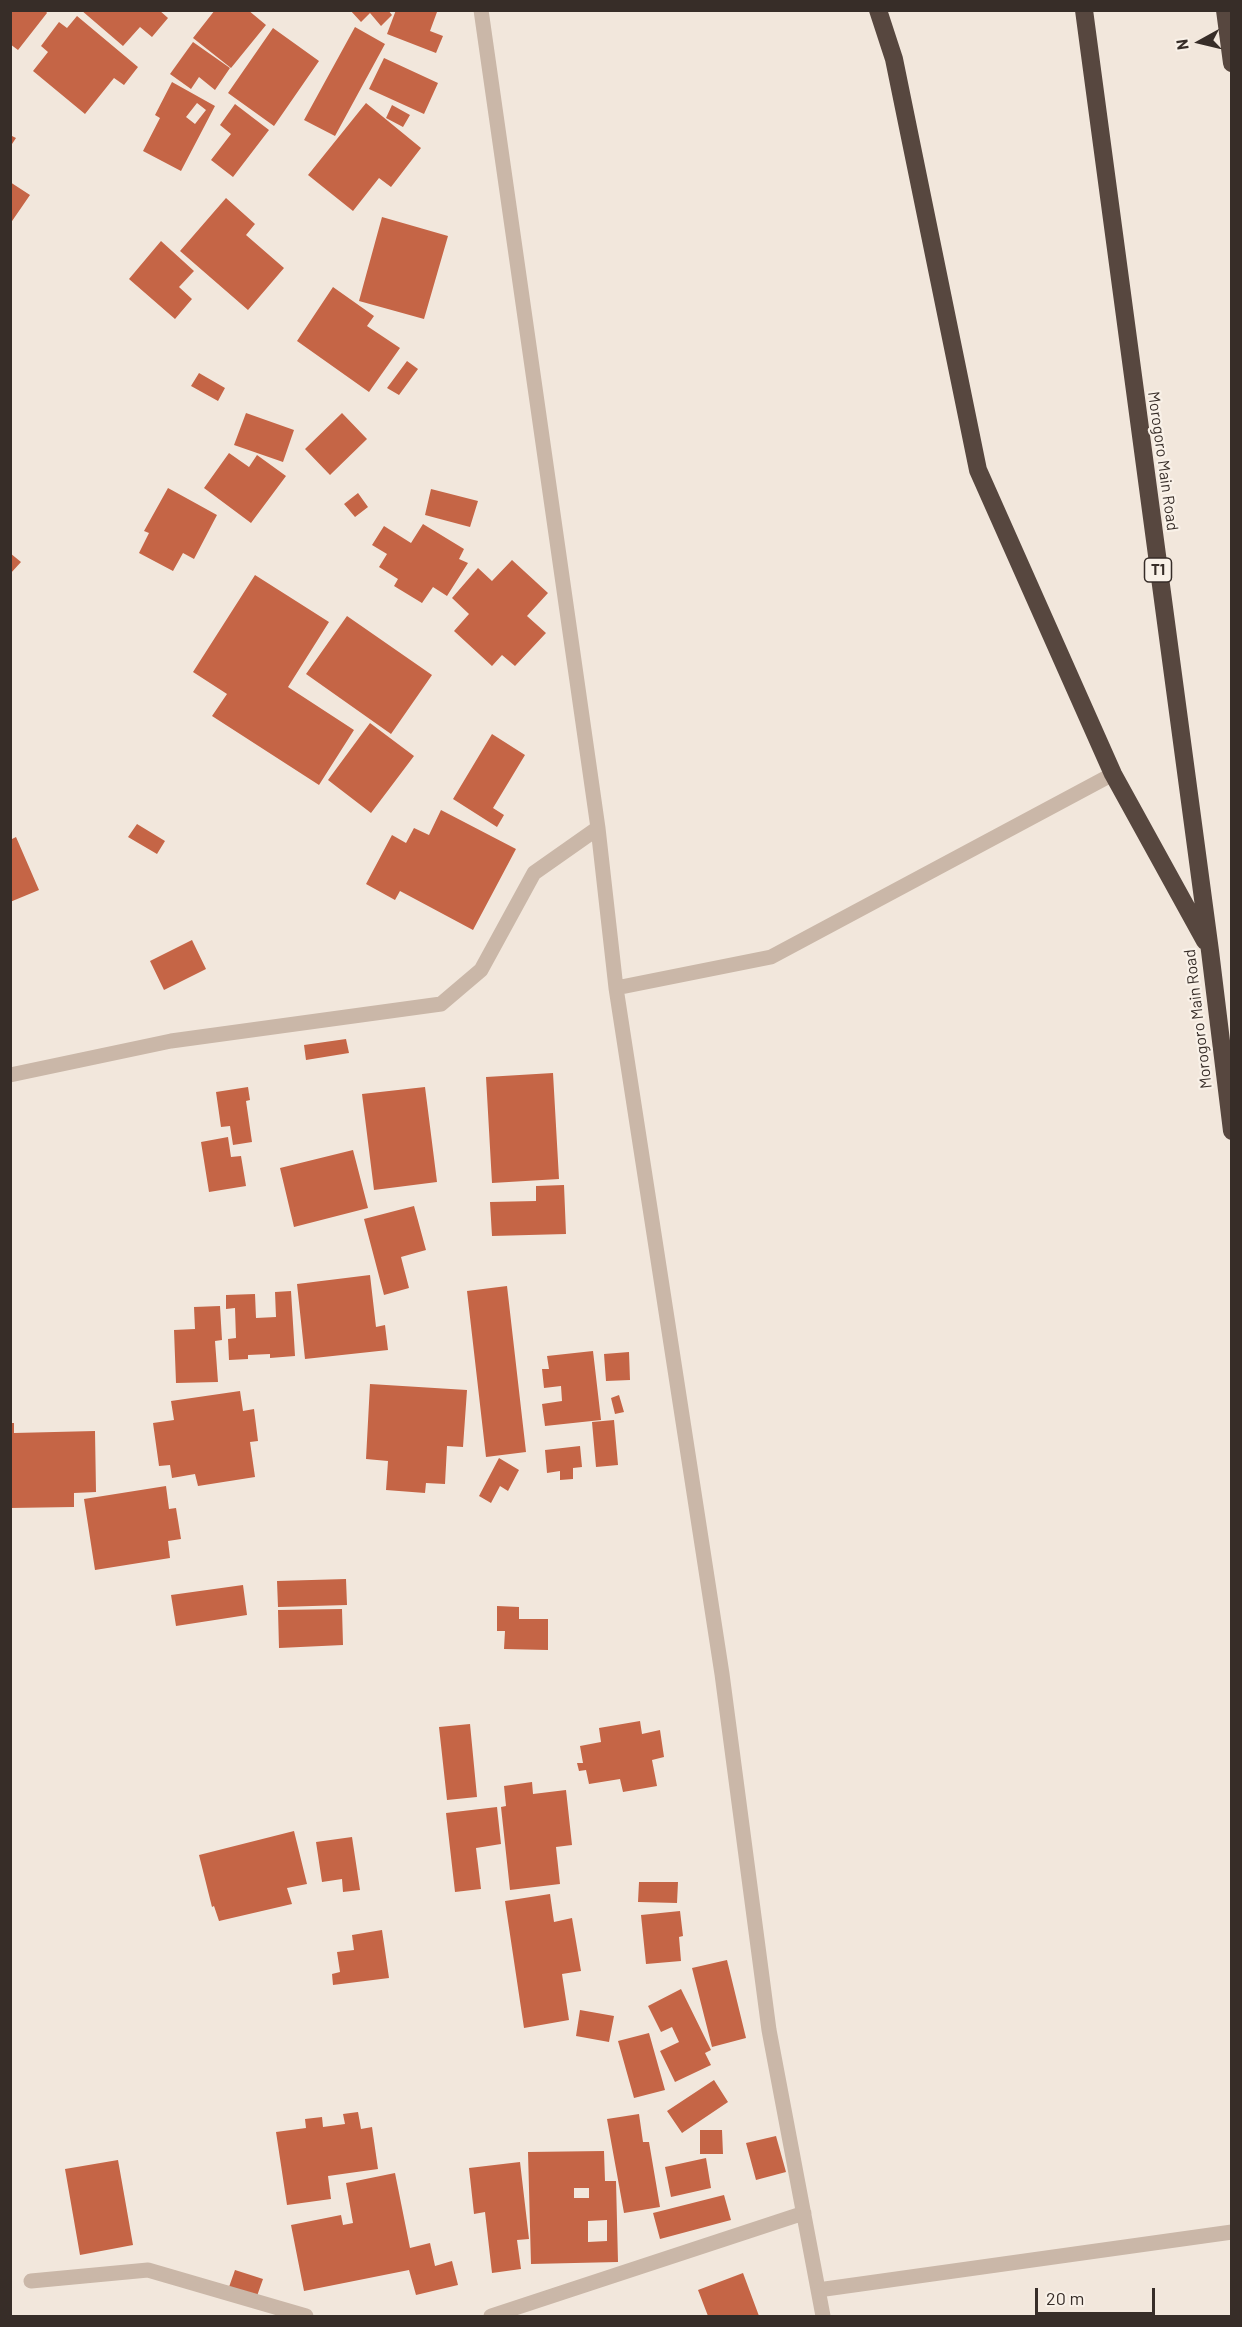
<!DOCTYPE html>
<html>
<head>
<meta charset="utf-8">
<style>
	body { margin:0 }
	#map { position:relative; width:1242px; height:2327px; overflow:hidden; background:#f2e7dc; font-family:Barlow,sans-serif }
	canvas { display:block }
	.frame { position:absolute; inset:0; border:12px solid #372d28; pointer-events:none }
	.north { position:absolute; left:1170px; top:12px; width:60px; height:60px; -webkit-text-stroke:4px #f9f1e8; paint-order:stroke; rotate:262deg; font-size:16px; font-weight:700; line-height:24px; text-align:center; color:#372d28 }
	.north::after { content:''; display:block; margin:auto; width:21px; height:27px; background:#372d28; clip-path:polygon(50% 0,100% 100%,50% 72%,0 100%) }
	.scale { position:absolute; left:1035px; top:2288px; width:120px; height:27px; box-sizing:border-box; border:3px solid #372d28; border-top:0; padding-left:8px; font-size:18px; line-height:21px; white-space:nowrap; color:#372d28; -webkit-text-stroke:4px #f9f1e8; paint-order:stroke }
</style>
</head>
<body>
<div id="map">
<canvas width="1242" height="2327"></canvas>
<div class="frame"></div>
<div class="north">N</div>
<div class="scale">20 m</div>
</div>
<script>
const context = document.querySelector('canvas').getContext('2d');
context.lineJoin = 'round';
function paint(path, color) { context.fillStyle = color; context.fill(path, 'evenodd'); }
const poly = rows => new Path2D(rows.map(r => 'M' + r).join(''));
function strokePath(path, color, width, dash) { context.strokeStyle = color; context.lineWidth = width; context.lineCap = dash ? 'butt' : 'round'; context.setLineDash(dash || []); context.stroke(path); }
function label(font, color, halo, rows, align = 'center') {
  context.font = font + ' Barlow,sans-serif'; context.lineWidth = 4.5; context.setLineDash([]); context.textBaseline = 'middle'; context.strokeStyle = halo; context.fillStyle = color; for (const [text, x, y, turn = 0] of rows) {
    context.save(); context.translate(x, y); context.rotate((+turn || 0) * Math.PI / 180); context.textAlign = isNaN(turn) ? turn : align; if (halo) context.strokeText(text, 0, 0); context.fillText(text, 0, 0); context.restore();
  }
}
paint(poly([
	[10,10,45,10,47,13,18,50,10,44],
	[81,10,159,10,168,18,152,37,140,27,123,46],
	[215,10,248,10,266,25,231,68,193,38],
	[350,10,388,10,392,15,381,26,370,13,361,22],
	[396,10,437,12,430,31,443,36,436,53,387,34],
	[77,16,138,67,124,85,114,78,85,114,33,71,48,52,41,46,59,22,67,28],
	[355,27,385,44,335,136,304,120],
	[273,28,319,61,274,126,228,93],
	[193,42,230,68,215,90,199,77,191,89,170,74],
	[384,58,438,83,424,114,369,89],
	[172,82,215,106,181,171,143,151,160,118,155,115],
	[197,103,206,110,195,124,186,117],
	[366,103,421,148,391,187,379,178,353,211,308,175],
	[235,104,269,130,233,177,211,160,231,134,220,125],
	[392,105,410,115,403,127,386,118],
	[10,135,16,138,10,147],
	[10,182,30,195,10,224],
	[226,198,255,224,246,235,284,268,248,310,180,251],
	[382,217,448,236,424,319,359,301],
	[161,241,194,271,179,287,192,299,175,319,129,279],
	[333,287,374,316,367,326,400,348,369,392,297,341],
	[407,361,418,369,399,395,387,388],
	[199,373,225,388,218,401,191,386],
	[246,413,294,430,283,462,234,445],
	[342,413,367,439,330,475,305,449],
	[229,453,249,467,257,455,286,476,251,523,204,488],
	[168,488,217,515,194,559,183,553,173,571,139,553,149,533,144,531],
	[431,489,478,501,470,527,425,515],
	[358,493,368,507,355,517,344,504],
	[423,524,464,549,459,559,468,563,447,596,433,587,422,603,394,586,398,579,379,567,387,554,372,545,384,526,411,543],
	[10,553,21,562,10,574],
	[512,560,548,593,527,616,546,633,515,666,502,655,492,666,454,631,469,614,452,598,478,568,492,581],
	[255,575,329,622,288,687,354,730,319,785,212,716,227,694,193,672],
	[347,616,432,675,391,734,306,674],
	[370,723,414,756,371,813,328,780],
	[492,734,525,755,493,808,504,815,497,827,453,799],
	[441,810,516,849,473,930,400,891,395,900,366,884,392,835,406,843,414,828,429,835],
	[137,824,165,841,157,854,128,837],
	[16,837,39,890,10,902,10,840],
	[192,940,206,969,164,990,150,961],
	[346,1039,349,1053,306,1060,304,1045],
	[553,1073,559,1179,492,1183,486,1077],
	[248,1087,250,1100,246,1101,252,1142,233,1145,230,1126,221,1127,216,1092],
	[425,1087,437,1182,374,1190,362,1094],
	[228,1137,231,1157,241,1156,246,1186,209,1192,201,1142],
	[353,1150,368,1208,294,1227,280,1168],
	[564,1185,566,1234,492,1236,490,1202,536,1201,536,1186],
	[414,1206,426,1250,401,1257,409,1288,384,1295,364,1219],
	[370,1275,376,1327,385,1325,388,1350,305,1359,297,1284],
	[507,1286,526,1452,486,1457,467,1291],
	[291,1291,295,1356,270,1358,270,1354,248,1355,248,1359,229,1360,228,1339,236,1338,235,1308,226,1309,226,1295,255,1294,256,1318,276,1317,275,1292],
	[220,1306,222,1340,215,1341,218,1382,176,1383,174,1330,195,1329,194,1307],
	[593,1351,601,1420,545,1426,542,1404,562,1401,561,1386,544,1388,542,1369,549,1369,547,1356],
	[629,1352,630,1380,606,1381,604,1354],
	[370,1384,467,1390,463,1447,447,1446,445,1484,426,1483,425,1493,386,1490,388,1461,366,1459],
	[240,1391,243,1411,254,1409,258,1441,250,1442,255,1477,198,1486,195,1474,172,1478,170,1465,159,1466,153,1423,174,1420,171,1401],
	[619,1395,624,1412,615,1414,611,1398],
	[614,1420,618,1465,596,1467,592,1422],
	[10,1423,14,1423,14,1433,95,1431,96,1492,74,1493,74,1507,10,1508],
	[580,1446,582,1467,573,1468,573,1479,560,1480,560,1471,547,1473,545,1450],
	[499,1458,519,1470,508,1491,500,1486,491,1503,479,1496],
	[166,1486,169,1509,176,1508,181,1539,168,1541,170,1558,95,1570,84,1499],
	[346,1579,347,1605,278,1607,277,1581],
	[243,1585,247,1615,176,1626,171,1595],
	[497,1606,519,1607,519,1619,548,1619,548,1650,504,1649,505,1631,497,1631],
	[342,1609,343,1645,279,1648,278,1610],
	[640,1721,642,1734,660,1730,664,1757,652,1760,657,1786,623,1792,620,1779,589,1784,586,1770,579,1771,577,1763,583,1763,580,1746,601,1742,599,1728],
	[470,1724,477,1797,447,1800,439,1727],
	[532,1782,533,1794,566,1790,572,1845,556,1847,560,1884,510,1890,501,1807,506,1806,504,1786],
	[497,1807,501,1844,476,1848,481,1889,455,1892,446,1813],
	[294,1831,307,1884,287,1888,292,1904,219,1921,214,1906,212,1907,199,1855],
	[352,1837,360,1890,343,1892,342,1879,322,1882,316,1842],
	[639,1882,678,1882,677,1903,638,1902],
	[550,1894,554,1922,572,1918,581,1971,562,1974,569,2020,524,2028,505,1901],
	[680,1911,683,1936,679,1937,681,1961,646,1964,641,1915],
	[382,1930,389,1978,333,1985,332,1974,340,1972,337,1952,354,1950,352,1935],
	[727,1960,746,2038,712,2047,692,1968],
	[681,1989,711,2050,705,2053,711,2065,675,2082,660,2051,679,2042,672,2027,661,2032,648,2006],
	[580,2010,614,2016,609,2042,576,2036],
	[649,2033,665,2090,634,2098,618,2041],
	[714,2080,728,2102,682,2133,667,2111],
	[358,2112,361,2129,372,2127,378,2169,328,2176,331,2199,287,2205,276,2132,306,2128,305,2119,322,2117,323,2127,345,2124,343,2114],
	[639,2114,643,2142,649,2142,660,2207,624,2213,607,2119],
	[700,2130,722,2130,723,2154,700,2154],
	[776,2136,786,2172,756,2180,746,2143],
	[604,2151,605,2181,616,2181,618,2262,531,2264,528,2152],
	[574,2188,589,2188,589,2198,574,2198],
	[607,2220,607,2241,588,2242,588,2221],
	[706,2158,711,2188,671,2197,665,2167],
	[118,2160,133,2245,80,2255,65,2169],
	[520,2162,529,2239,517,2240,521,2269,492,2273,485,2212,474,2214,469,2168],
	[395,2173,410,2248,430,2243,435,2266,452,2261,458,2285,416,2295,409,2270,304,2291,291,2225,341,2215,343,2225,353,2223,346,2183],
	[724,2195,731,2220,660,2239,653,2213],
	[235,2270,263,2279,257,2296,229,2287],
	[743,2273,759,2316,708,2316,698,2290]
]), '#c56546');
strokePath(poly([
	[481,10,598,828,616,988,722,1674,769,2030,823,2316],
	[616,988,771,957,1113,774],
	[10,1075,171,1041,441,1004,481,970,534,873,598,828],
	[31,2281,148,2270,306,2316],
	[818,2290,1232,2232],
	[491,2316,804,2213]
]), '#cab7a8', 15);
strokePath(poly([
	[878,10,894,59,978,470,1113,774,1205,941],
	[1084,10,1210,951,1232,1131],
	[1225,10,1232,63]
]), '#57473f', 18);
for (const [x, y, w] of [
	[1158,570,27]
]) { const box = new Path2D(); box.roundRect(x - w / 2, y - 12, w, 24, 4.5); context.fillStyle = '#f9f1e8'; context.fill(box); strokePath(box, '#372d28', 1.5); }
label('bold 15px', '#372d28', null, [
	["T1",1158,570]
]);
label('16px', '#372d28', '#f9f1e8', [
	["Morogoro Main Road",1163,461,82],
	["Morogoro Main Road",1198,1019,-97]
]);
</script>
</body>
</html>
